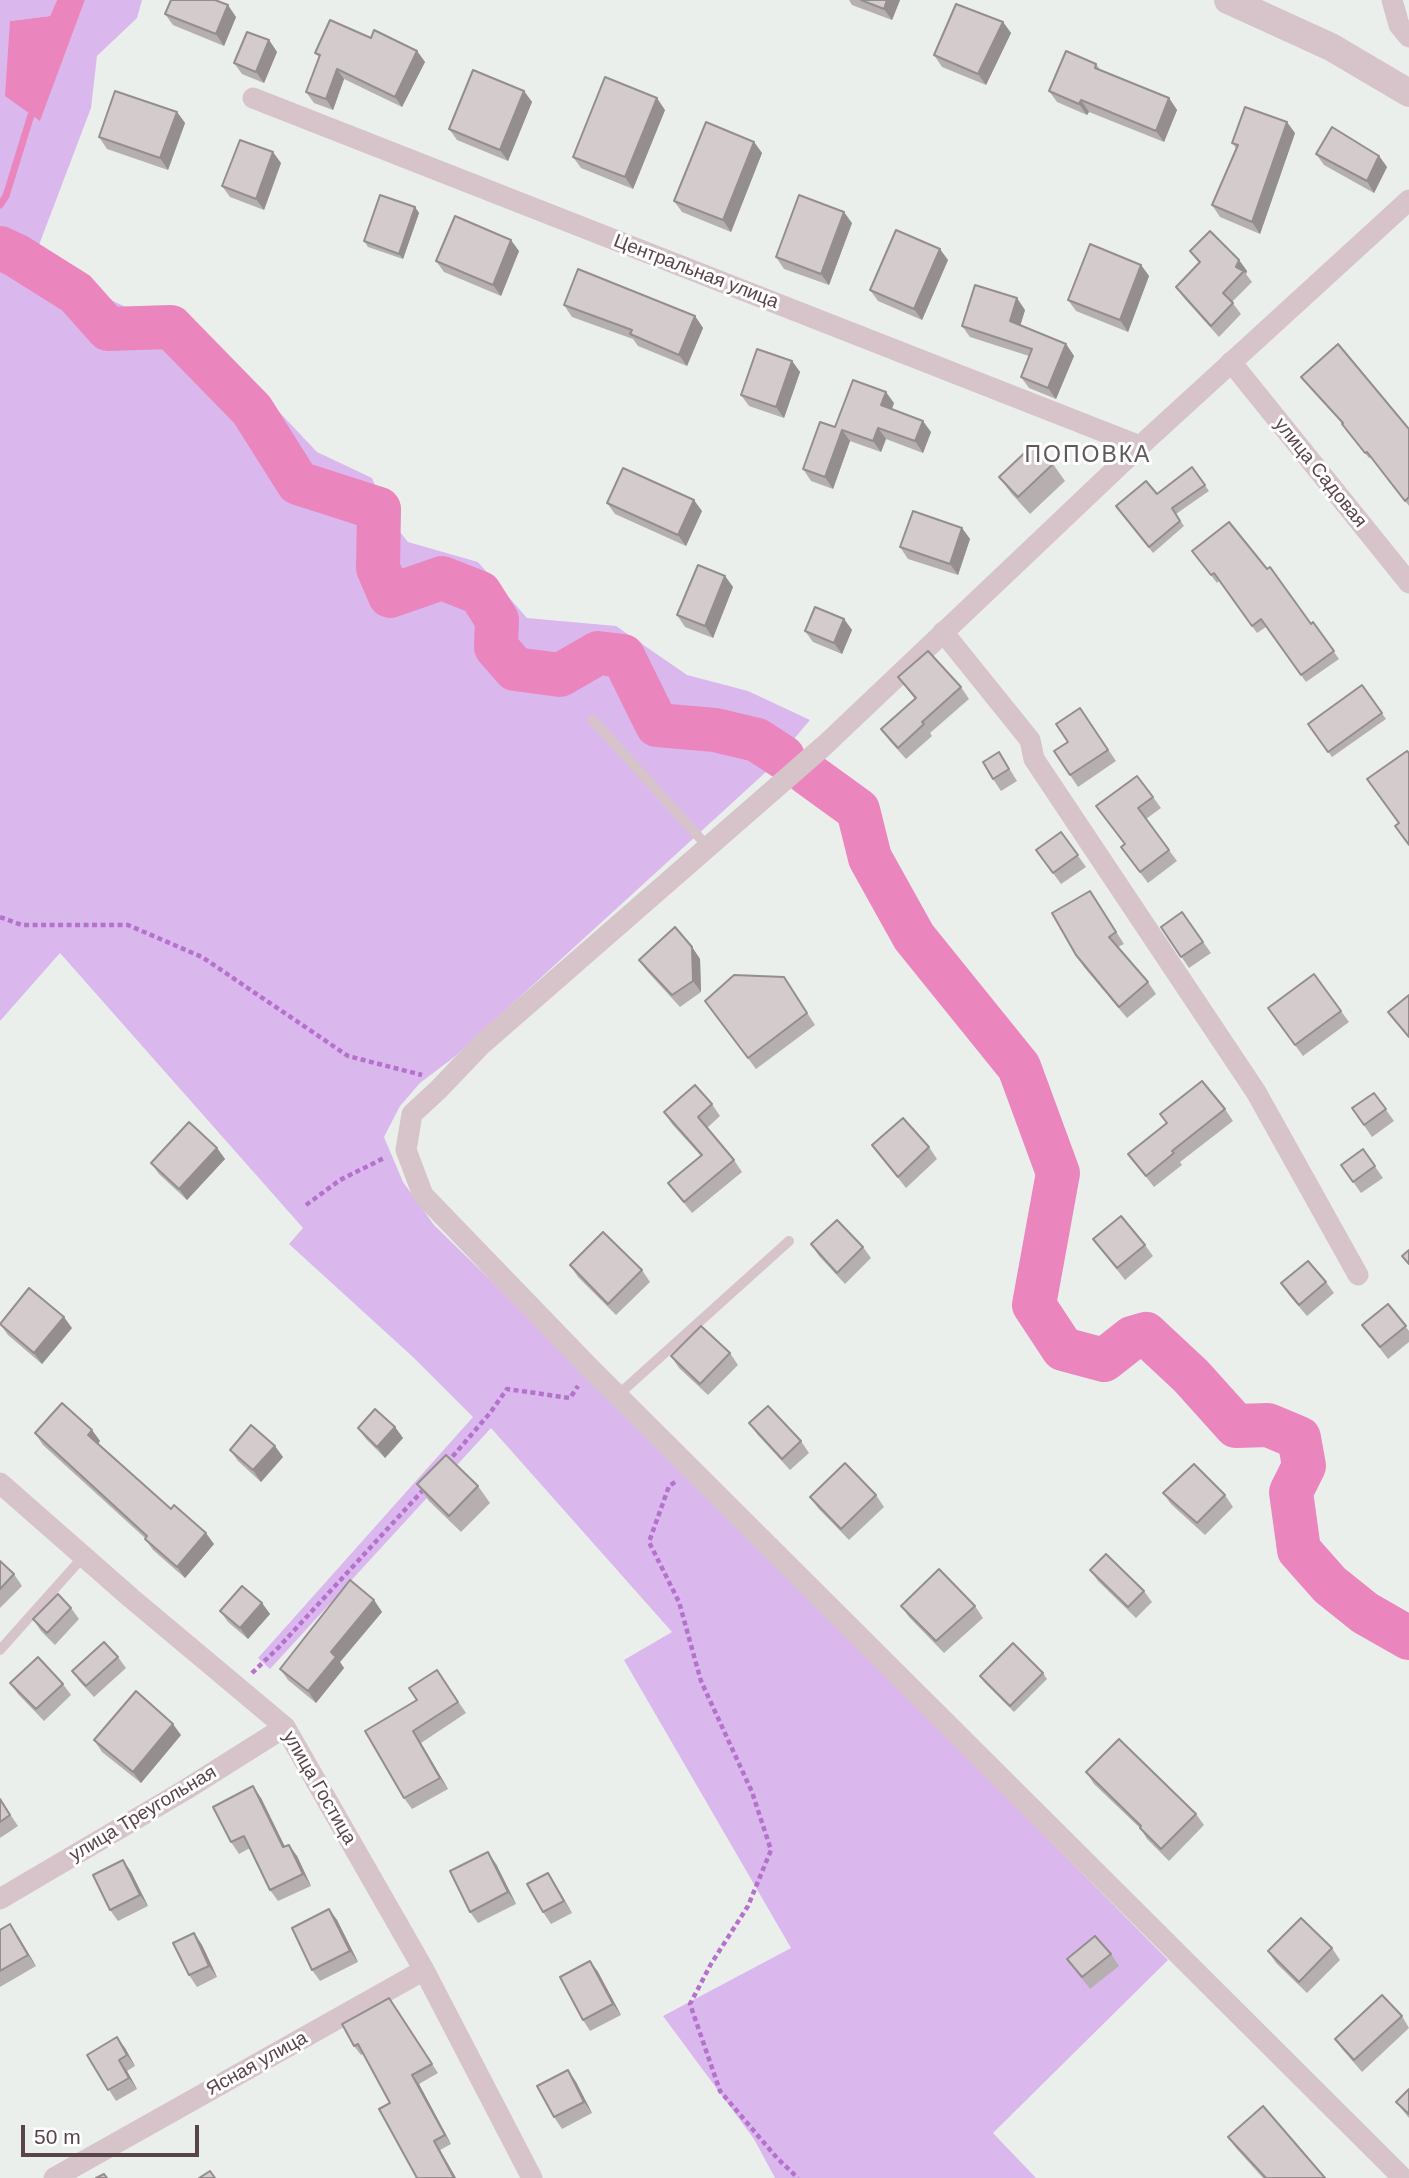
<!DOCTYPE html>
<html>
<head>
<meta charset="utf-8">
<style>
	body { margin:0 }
	#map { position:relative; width:1409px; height:2178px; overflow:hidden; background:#ebefec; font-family:Arial,sans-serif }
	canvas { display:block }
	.scale { position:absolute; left:21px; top:2125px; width:178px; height:32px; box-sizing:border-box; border:4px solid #59444a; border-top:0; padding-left:9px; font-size:21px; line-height:24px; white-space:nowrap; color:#59444a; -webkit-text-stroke:5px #fff; paint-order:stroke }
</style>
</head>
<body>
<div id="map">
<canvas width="1409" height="2178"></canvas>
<div class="scale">50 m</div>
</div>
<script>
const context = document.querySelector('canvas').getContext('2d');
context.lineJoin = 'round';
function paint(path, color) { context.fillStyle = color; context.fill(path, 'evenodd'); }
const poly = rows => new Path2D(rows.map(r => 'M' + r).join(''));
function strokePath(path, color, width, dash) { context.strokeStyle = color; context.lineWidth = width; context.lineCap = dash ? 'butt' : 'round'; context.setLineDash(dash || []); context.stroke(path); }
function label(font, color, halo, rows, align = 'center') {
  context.font = font + ' Arial,sans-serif'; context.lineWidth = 6; context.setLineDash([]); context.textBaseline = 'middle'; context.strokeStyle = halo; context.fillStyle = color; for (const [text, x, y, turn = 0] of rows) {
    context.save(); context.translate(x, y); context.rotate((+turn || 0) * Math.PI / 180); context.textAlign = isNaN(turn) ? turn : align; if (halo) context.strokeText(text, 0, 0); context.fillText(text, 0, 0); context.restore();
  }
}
paint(poly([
	[0,0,57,0,50,16,10,21,40,120,85,0,142,0,137,18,97,56,91,108,39,245,113,301,200,341,230,360,317,452,372,478,389,518,408,542,478,562,527,618,616,626,687,675,748,691,810,720,766,772,453,1058,420,1083,400,1106,384,1137,403,1182,434,1225,624,1410,1168,1960,993,2133,1036,2178,775,2178,754,2139,663,2016,791,1948,624,1660,672,1632,491,1428,270,1669,258,1658,473,1417,414,1358,289,1244,303,1228,60,953,0,1021]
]), '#dab8ee');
paint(poly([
	[57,0,85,0,40,121,5,96,10,21,50,16]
]), '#eb85bd');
strokePath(poly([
	[0,205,6,196,31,115]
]), '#eb85bd', 7);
strokePath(poly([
	[0,248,17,256,76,293,108,329,171,327,252,410,298,483,379,509,378,568,390,596,442,578,480,593,497,620,496,647,515,669,560,675,598,653,623,656,657,725,715,730,757,740,783,757],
	[807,773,858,810,870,858,914,937,1019,1067,1058,1173,1034,1305,1063,1349,1104,1360,1132,1338,1146,1334,1191,1376,1236,1426,1268,1425,1299,1438,1304,1466,1291,1492,1299,1550,1330,1585,1365,1613,1409,1638]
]), '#eb85bd', 44);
strokePath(poly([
	[0,917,22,925,128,925,202,957,348,1056,422,1075],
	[306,1205,340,1180,386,1157],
	[447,1463,490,1413,507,1389,570,1398,578,1386],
	[675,1482,669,1486,649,1542,679,1602,701,1681,752,1792,771,1850,748,1906,711,1964,690,2004,720,2091,777,2158,798,2178],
	[252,1673,278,1648,425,1488]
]), '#b571cb', 4.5, [5, 3.5]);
strokePath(poly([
	[593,720,708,847],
	[618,1395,789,1241],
	[0,1650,83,1557]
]), '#d6c4ca', 10);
strokePath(poly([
	[1392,0,1399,25,1409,37],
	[253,98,1140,446],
	[1231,362,1409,583],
	[943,632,1030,740,1034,759,1256,1092,1358,1275],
	[0,1483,131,1598,285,1727,424,1970,532,2178],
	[0,1899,185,1790,285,1727],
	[54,2178,424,1970],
	[1403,2178,590,1368,423,1195,406,1150,412,1114,438,1090,481,1045,826,744,1140,446,1409,200]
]), '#d6c4ca', 21);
strokePath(poly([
	[1228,0,1331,47,1409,93]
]), '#d6c4ca', 28);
paint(poly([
	[849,0,900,0,892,20,852,5],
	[165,14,236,17,224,46,173,25],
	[1003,22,1011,33,986,85,942,67,934,55],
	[371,38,417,51,425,62,402,107,344,79,333,110,314,103,306,92,319,57,315,53],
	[269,40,277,52,264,83,242,74,234,63],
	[1096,64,1101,71,1169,98,1177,110,1164,142,1089,112,1087,115,1057,102,1049,91],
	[524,91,532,102,508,161,457,140,449,129],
	[665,110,633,189,581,168,573,157],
	[177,112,185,123,168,170,107,149,99,137],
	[1295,133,1260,234,1220,217,1212,205,1236,148,1232,143],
	[754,142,762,153,731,232,682,212,674,201],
	[1316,154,1379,156,1387,167,1374,193,1324,165],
	[281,163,264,210,230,197,222,186],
	[415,207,419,213,403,259,368,247,364,241],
	[852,223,829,285,784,269,776,257],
	[519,251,501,296,444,272,436,261],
	[1190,251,1239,260,1247,271,1246,274,1252,282,1232,302,1241,314,1219,337,1184,298,1176,287,1199,263],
	[948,260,922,320,878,301,870,290],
	[1141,265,1149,276,1128,332,1076,311,1068,300],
	[564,305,695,316,703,328,687,366,638,346,633,339,572,317],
	[1025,310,1020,326,1066,344,1074,356,1056,399,1029,388,1021,377,1029,356,970,337,962,326],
	[792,361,800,372,784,418,749,406,741,395],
	[1301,377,1409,429,1409,506,1371,457,1369,458,1346,430,1342,424,1343,424],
	[894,403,892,409,931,432,923,453,886,439,881,452,850,441,833,489,811,481,803,469,835,427],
	[1053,464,1065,481,1030,514,1011,493,999,477],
	[1192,467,1209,491,1176,514,1184,526,1153,553,1116,506,1157,494],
	[607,503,702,511,686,546,615,514],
	[962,528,970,539,958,575,908,559,900,547],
	[1192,551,1311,624,1313,622,1339,659,1306,682,1266,627,1257,633,1219,581,1217,583],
	[725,576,733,587,713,638,685,627,677,615],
	[844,619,852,630,842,654,813,642,805,631],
	[898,677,961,687,969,699,930,733,932,736,906,759,889,740,881,729,915,699],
	[1362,685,1386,719,1332,757,1308,724],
	[1080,708,1116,761,1078,787,1054,751,1068,742],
	[999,752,1017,781,1001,791,993,779],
	[1153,797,1161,808,1146,819,1177,861,1148,883,1129,858,1125,844,1096,806],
	[1061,832,1086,867,1061,884,1036,850],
	[1098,903,1124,944,1118,947,1148,982,1156,994,1127,1018,1084,967,1076,955],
	[1182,912,1211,953,1189,968,1161,927],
	[692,947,700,959,701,992,680,1007,647,971,639,960],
	[1314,974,1349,1022,1303,1056,1268,1008],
	[784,977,815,1025,756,1069,705,1001],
	[1374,1093,1394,1121,1372,1137,1352,1108],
	[712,1104,720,1116,707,1128,734,1160,742,1172,692,1213,668,1183,701,1156,672,1124,664,1112],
	[1225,1109,1233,1121,1180,1162,1182,1165,1154,1187,1128,1154,1167,1123,1160,1114],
	[872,1145,929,1147,937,1159,906,1188],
	[217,1148,225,1159,187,1200,159,1174,151,1163],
	[1363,1149,1383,1178,1361,1193,1341,1165],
	[1093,1239,1145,1245,1153,1256,1125,1280],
	[811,1244,863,1247,871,1258,845,1284,819,1256],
	[570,1265,642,1270,650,1282,616,1315,578,1277],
	[1326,1282,1334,1293,1307,1316,1289,1295,1281,1283],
	[1388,1304,1409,1331,1409,1342,1388,1359,1362,1325],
	[0,1324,72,1328,42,1364,8,1335],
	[730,1353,738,1365,708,1395,679,1368,671,1356],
	[749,1423,801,1441,809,1453,790,1470,757,1434],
	[395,1427,403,1438,385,1458,366,1439,358,1428],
	[92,1430,100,1441,98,1444,171,1509,214,1544,185,1578,153,1550,145,1539,145,1538,43,1445,35,1433],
	[230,1450,283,1457,261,1482,238,1461],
	[417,1484,478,1486,490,1503,461,1532,429,1501],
	[1163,1493,1225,1495,1233,1507,1205,1535,1171,1504],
	[876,1495,884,1507,849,1540,818,1508,810,1497],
	[0,1561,14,1574,22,1586,0,1608],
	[1090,1570,1144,1591,1152,1602,1136,1618,1098,1581],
	[374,1600,382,1612,340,1662,344,1668,316,1703,288,1680,280,1669],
	[262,1603,270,1614,248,1639,228,1622,220,1611],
	[901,1606,975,1606,983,1618,944,1653,909,1617],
	[71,1608,79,1619,55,1645,41,1631,33,1619],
	[118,1657,126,1668,94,1697,80,1682,72,1671],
	[437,1670,466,1713,421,1743,448,1789,412,1809,404,1798,417,1700],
	[1043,1673,1047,1679,1014,1712,984,1682,980,1676],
	[10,1683,63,1684,71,1695,44,1721,18,1694],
	[181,1735,141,1783,102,1752,94,1740],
	[1086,1772,1196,1814,1204,1825,1169,1861,1147,1839,1141,1829,1094,1784],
	[261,1798,285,1847,297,1856,311,1886,278,1901,270,1890,250,1848,239,1854,231,1842],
	[0,1799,18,1826,0,1838],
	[123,1860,131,1872,148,1906,118,1921,110,1910],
	[496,1864,516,1904,478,1923,470,1912],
	[548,1873,555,1884,572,1913,551,1924,543,1912],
	[329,1909,337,1920,358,1962,320,1981,312,1970],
	[0,1930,18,1936,36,1966,0,1987],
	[194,1933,202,1945,217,1977,197,1987,189,1975],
	[1332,1948,1340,1960,1307,1993,1276,1963,1268,1951],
	[1111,1954,1119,1966,1090,1989,1067,1959],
	[590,1961,598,1972,621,2015,590,2031,583,2020],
	[395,2007,438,2073,419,2084,451,2144,440,2150,456,2178,417,2178,390,2103,364,2054,361,2055,354,2046],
	[1402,2016,1409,2028,1362,2072,1343,2050,1335,2039],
	[125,2048,135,2066,127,2071,137,2089,116,2101,87,2055],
	[568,2070,576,2082,592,2113,562,2129,554,2117],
	[1409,2089,1409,2118,1396,2102],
	[1228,2137,1325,2178,1263,2178,1236,2148]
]), '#b6afaf');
paint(poly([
	[887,0,900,0,892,20,884,9],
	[228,5,236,17,224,46,216,34],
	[1003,22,1011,33,986,85,978,74],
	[269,40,277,52,264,83,256,72],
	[417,51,425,62,402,107,395,97],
	[337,69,344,79,333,110,326,99],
	[524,91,532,102,508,161,500,150],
	[657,98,665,110,633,189,625,177],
	[1169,98,1177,110,1164,142,1156,131],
	[1081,100,1089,112,1087,115,1079,104],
	[177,112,185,123,168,170,160,158],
	[1287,122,1295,133,1260,234,1252,222],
	[754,142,762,153,731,232,723,220],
	[273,152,281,163,264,210,256,199],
	[1379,156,1387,167,1374,193,1367,181],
	[415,207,419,213,403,259,399,254],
	[844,212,852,223,829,285,821,274],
	[511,240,519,251,501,296,493,285],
	[940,249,948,260,922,320,914,309],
	[1239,260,1247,271,1246,274,1244,271,1236,267],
	[1141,265,1149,276,1128,332,1120,320],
	[1017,298,1025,310,1018,333,1010,321],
	[695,316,703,328,687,366,679,355],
	[1066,344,1074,356,1056,399,1048,388],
	[792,361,800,372,784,418,776,407],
	[886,392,894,403,889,416,881,405],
	[923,421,931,432,923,453,915,441],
	[878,428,886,439,881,452,873,441],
	[842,430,850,441,833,489,825,477],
	[694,500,702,511,686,546,678,535],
	[962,528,970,539,958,575,950,564],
	[725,576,733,587,713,638,705,626],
	[844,619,852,630,842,654,834,643],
	[692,947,700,959,701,992,693,981],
	[217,1148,225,1159,187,1200,179,1189],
	[64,1317,72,1328,42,1364,34,1353],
	[395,1427,403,1438,385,1458,377,1447],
	[92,1430,100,1441,96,1446,88,1435],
	[275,1446,283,1457,261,1482,253,1470],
	[206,1533,214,1544,185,1578,177,1567],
	[374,1600,382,1612,340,1662,344,1668,316,1703,308,1691,331,1652],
	[262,1603,270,1614,248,1639,240,1628],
	[173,1724,181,1735,141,1783,133,1772],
	[413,1731,421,1743,448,1789,440,1778],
	[253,1786,261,1798,291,1859,283,1847],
	[289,1845,297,1856,311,1886,303,1874],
	[488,1852,496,1864,516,1904,508,1892],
	[123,1860,131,1872,148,1906,140,1895],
	[548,1873,555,1884,572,1913,564,1901],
	[329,1909,337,1920,358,1962,350,1951],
	[10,1924,18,1936,36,1966,28,1955],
	[194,1933,202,1945,217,1977,209,1966],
	[590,1961,598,1972,621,2015,613,2004],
	[117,2037,125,2048,135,2066,127,2055],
	[119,2060,127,2071,137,2089,129,2078],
	[568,2070,576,2082,592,2113,584,2102],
	[412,2075,419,2084,451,2144,445,2135],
	[434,2141,440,2150,456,2178,454,2178]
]), '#948e8f');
const building = poly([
	[171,0,215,0,228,5,216,34,165,14,171,0],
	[861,0,887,0,884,9,861,0],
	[956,4,1003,22,978,74,934,55,956,4],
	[330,20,371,38,374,30,417,51,395,97,337,69,326,99,306,92,320,55,315,53,330,20],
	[247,32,269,40,256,72,234,63,247,32],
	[1066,51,1096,64,1095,68,1169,98,1156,131,1081,100,1079,104,1049,91,1066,51],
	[473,70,524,91,500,150,449,129,473,70],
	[605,77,657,98,625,177,573,157,605,77],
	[115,91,177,112,160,158,99,137,115,91],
	[1245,107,1287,122,1252,222,1212,205,1238,145,1232,143,1245,107],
	[706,122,754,142,723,220,674,201,706,122],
	[1332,127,1379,156,1367,181,1316,154,1332,127],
	[240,140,273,152,256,199,222,186,240,140],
	[380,195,415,207,399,254,364,241,380,195],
	[799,195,844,212,821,274,776,257,799,195],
	[455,216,511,240,493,285,436,261,455,216],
	[896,230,940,249,914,309,870,290,896,230],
	[1210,231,1239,260,1236,267,1244,271,1223,293,1233,303,1211,326,1176,287,1200,262,1190,251,1210,231],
	[1090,244,1141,265,1120,320,1068,300,1090,244],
	[578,269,695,316,679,355,630,334,632,330,564,305,578,269],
	[975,285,1017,298,1010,321,1066,344,1048,388,1021,377,1032,349,962,326,975,285],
	[1338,344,1409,429,1409,497,1405,501,1367,452,1365,453,1342,424,1343,423,1301,377,1338,344],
	[757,349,792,361,776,407,741,395,757,349],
	[853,380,886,392,881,405,923,421,915,441,878,428,873,441,842,430,825,477,803,469,820,422,835,427,853,380],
	[1034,444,1053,464,1018,497,999,477,1034,444],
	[1192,467,1205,485,1172,508,1180,521,1149,547,1116,506,1146,481,1157,494,1192,467],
	[623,468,694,500,678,535,607,503,623,468],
	[913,511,962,528,950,564,900,547,913,511],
	[1229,522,1267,569,1270,567,1311,624,1313,622,1334,651,1301,675,1261,619,1252,626,1214,573,1211,575,1192,551,1229,522],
	[698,565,725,576,705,626,677,615,698,565],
	[815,607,844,619,834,643,805,631,815,607],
	[928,651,961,687,922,722,924,724,898,748,881,729,916,698,898,677,928,651],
	[1362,685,1382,713,1328,752,1308,724,1362,685],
	[1080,708,1108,750,1070,775,1054,751,1068,742,1056,724,1080,708],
	[1407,751,1409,753,1409,845,1395,826,1399,823,1367,779,1407,751],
	[999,752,1009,769,993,779,983,762,999,752],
	[1137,776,1153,797,1138,808,1169,850,1140,872,1121,847,1125,844,1096,806,1137,776],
	[1061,832,1078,855,1053,873,1036,850,1061,832],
	[1090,891,1116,932,1109,937,1148,982,1119,1007,1076,955,1052,913,1090,891],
	[1182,912,1203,942,1181,957,1161,927,1182,912],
	[675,927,692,947,693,981,672,995,639,960,675,927],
	[1314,974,1341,1011,1295,1045,1268,1008,1314,974],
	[734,975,784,977,807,1013,748,1058,705,1001,734,975],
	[1409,995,1409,1037,1388,1012,1409,995],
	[1202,1081,1225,1109,1172,1151,1174,1153,1146,1176,1128,1154,1167,1123,1160,1114,1202,1081],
	[695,1085,712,1104,698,1117,734,1160,684,1202,668,1183,702,1155,664,1112,695,1085],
	[1374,1093,1386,1109,1364,1125,1352,1108,1374,1093],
	[903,1118,929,1147,898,1177,872,1145,903,1118],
	[189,1122,217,1148,179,1189,151,1163,189,1122],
	[1363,1149,1375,1166,1353,1182,1341,1165,1363,1149],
	[1121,1216,1145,1245,1117,1268,1093,1239,1121,1216],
	[837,1220,863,1247,837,1273,811,1244,837,1220],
	[603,1232,642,1270,608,1304,570,1265,603,1232],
	[1409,1250,1409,1264,1402,1256,1409,1250],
	[1308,1261,1326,1282,1299,1305,1281,1283,1308,1261],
	[29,1288,64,1317,34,1353,0,1324,29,1288],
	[1388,1304,1406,1326,1380,1347,1362,1325,1388,1304],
	[701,1326,730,1353,700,1384,671,1356,701,1326],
	[62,1403,92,1430,88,1435,171,1509,174,1505,206,1533,177,1567,145,1539,147,1536,35,1433,62,1403],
	[768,1406,801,1441,782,1459,749,1423,768,1406],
	[375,1409,395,1427,377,1447,358,1428,375,1409],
	[251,1425,275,1446,253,1470,230,1450,251,1425],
	[446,1455,478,1486,449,1516,417,1484,446,1455],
	[845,1463,876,1495,841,1529,810,1497,845,1463],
	[1194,1464,1225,1495,1197,1523,1163,1493,1194,1464],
	[1106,1554,1144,1591,1128,1607,1090,1570,1106,1554],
	[0,1561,14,1574,0,1589,0,1561],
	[939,1569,975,1606,936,1641,901,1606,939,1569],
	[350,1580,374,1600,331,1652,336,1657,308,1691,280,1669,350,1580],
	[242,1586,262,1603,240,1628,220,1611,242,1586],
	[58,1594,71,1608,47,1633,33,1619,58,1594],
	[104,1642,118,1657,86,1686,72,1671,104,1642],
	[1013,1643,1043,1673,1010,1706,980,1676,1013,1643],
	[38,1657,63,1684,36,1709,10,1683,38,1657],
	[437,1670,458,1702,413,1731,440,1778,404,1798,365,1731,417,1700,409,1688,437,1670],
	[136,1691,173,1724,133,1772,94,1740,136,1691],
	[1119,1739,1196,1814,1161,1849,1140,1828,1141,1826,1086,1772,1119,1739],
	[253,1786,283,1847,289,1845,303,1874,270,1890,244,1836,231,1842,213,1807,253,1786],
	[0,1799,10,1815,0,1822,0,1799],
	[488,1852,508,1892,470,1912,450,1871,488,1852],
	[123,1860,140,1895,110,1910,93,1875,123,1860],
	[548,1873,564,1901,543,1912,527,1884,548,1873],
	[329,1909,350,1951,312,1970,292,1928,329,1909],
	[1301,1918,1332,1948,1299,1982,1268,1951,1301,1918],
	[10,1924,28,1955,0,1971,0,1930,10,1924],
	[194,1933,209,1966,189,1975,173,1943,194,1933],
	[1095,1936,1111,1954,1082,1977,1067,1959,1095,1936],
	[590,1961,613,2004,583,2020,560,1977,590,1961],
	[1382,1995,1402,2016,1354,2060,1335,2039,1382,1995],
	[389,1998,432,2064,412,2075,445,2135,434,2141,454,2178,417,2178,379,2109,390,2103,358,2044,354,2046,342,2024,389,1998],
	[117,2037,127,2055,119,2060,129,2078,108,2090,87,2055,117,2037],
	[568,2070,584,2102,554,2117,537,2086,568,2070],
	[1409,2089,1409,2114,1396,2102,1409,2089],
	[1263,2106,1325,2178,1266,2178,1228,2137,1263,2106],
	[210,2171,215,2178,199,2178,210,2171],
	[104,2174,107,2178,96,2178,104,2174]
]);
paint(building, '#d4cbcc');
strokePath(building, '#948e8f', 2);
label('19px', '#59444a', '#fff', [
	["Центральная улица",696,272,21],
	["улица Садовая",1320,473,51],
	["улица Гостица",319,1788,60],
	["улица Треугольная",143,1814,-31],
	["Ясная улица",257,2064,-29]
]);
context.letterSpacing = '2px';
label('23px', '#61585a', '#fff', [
	["ПОПОВКА",1088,456]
]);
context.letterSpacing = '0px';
</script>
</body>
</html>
